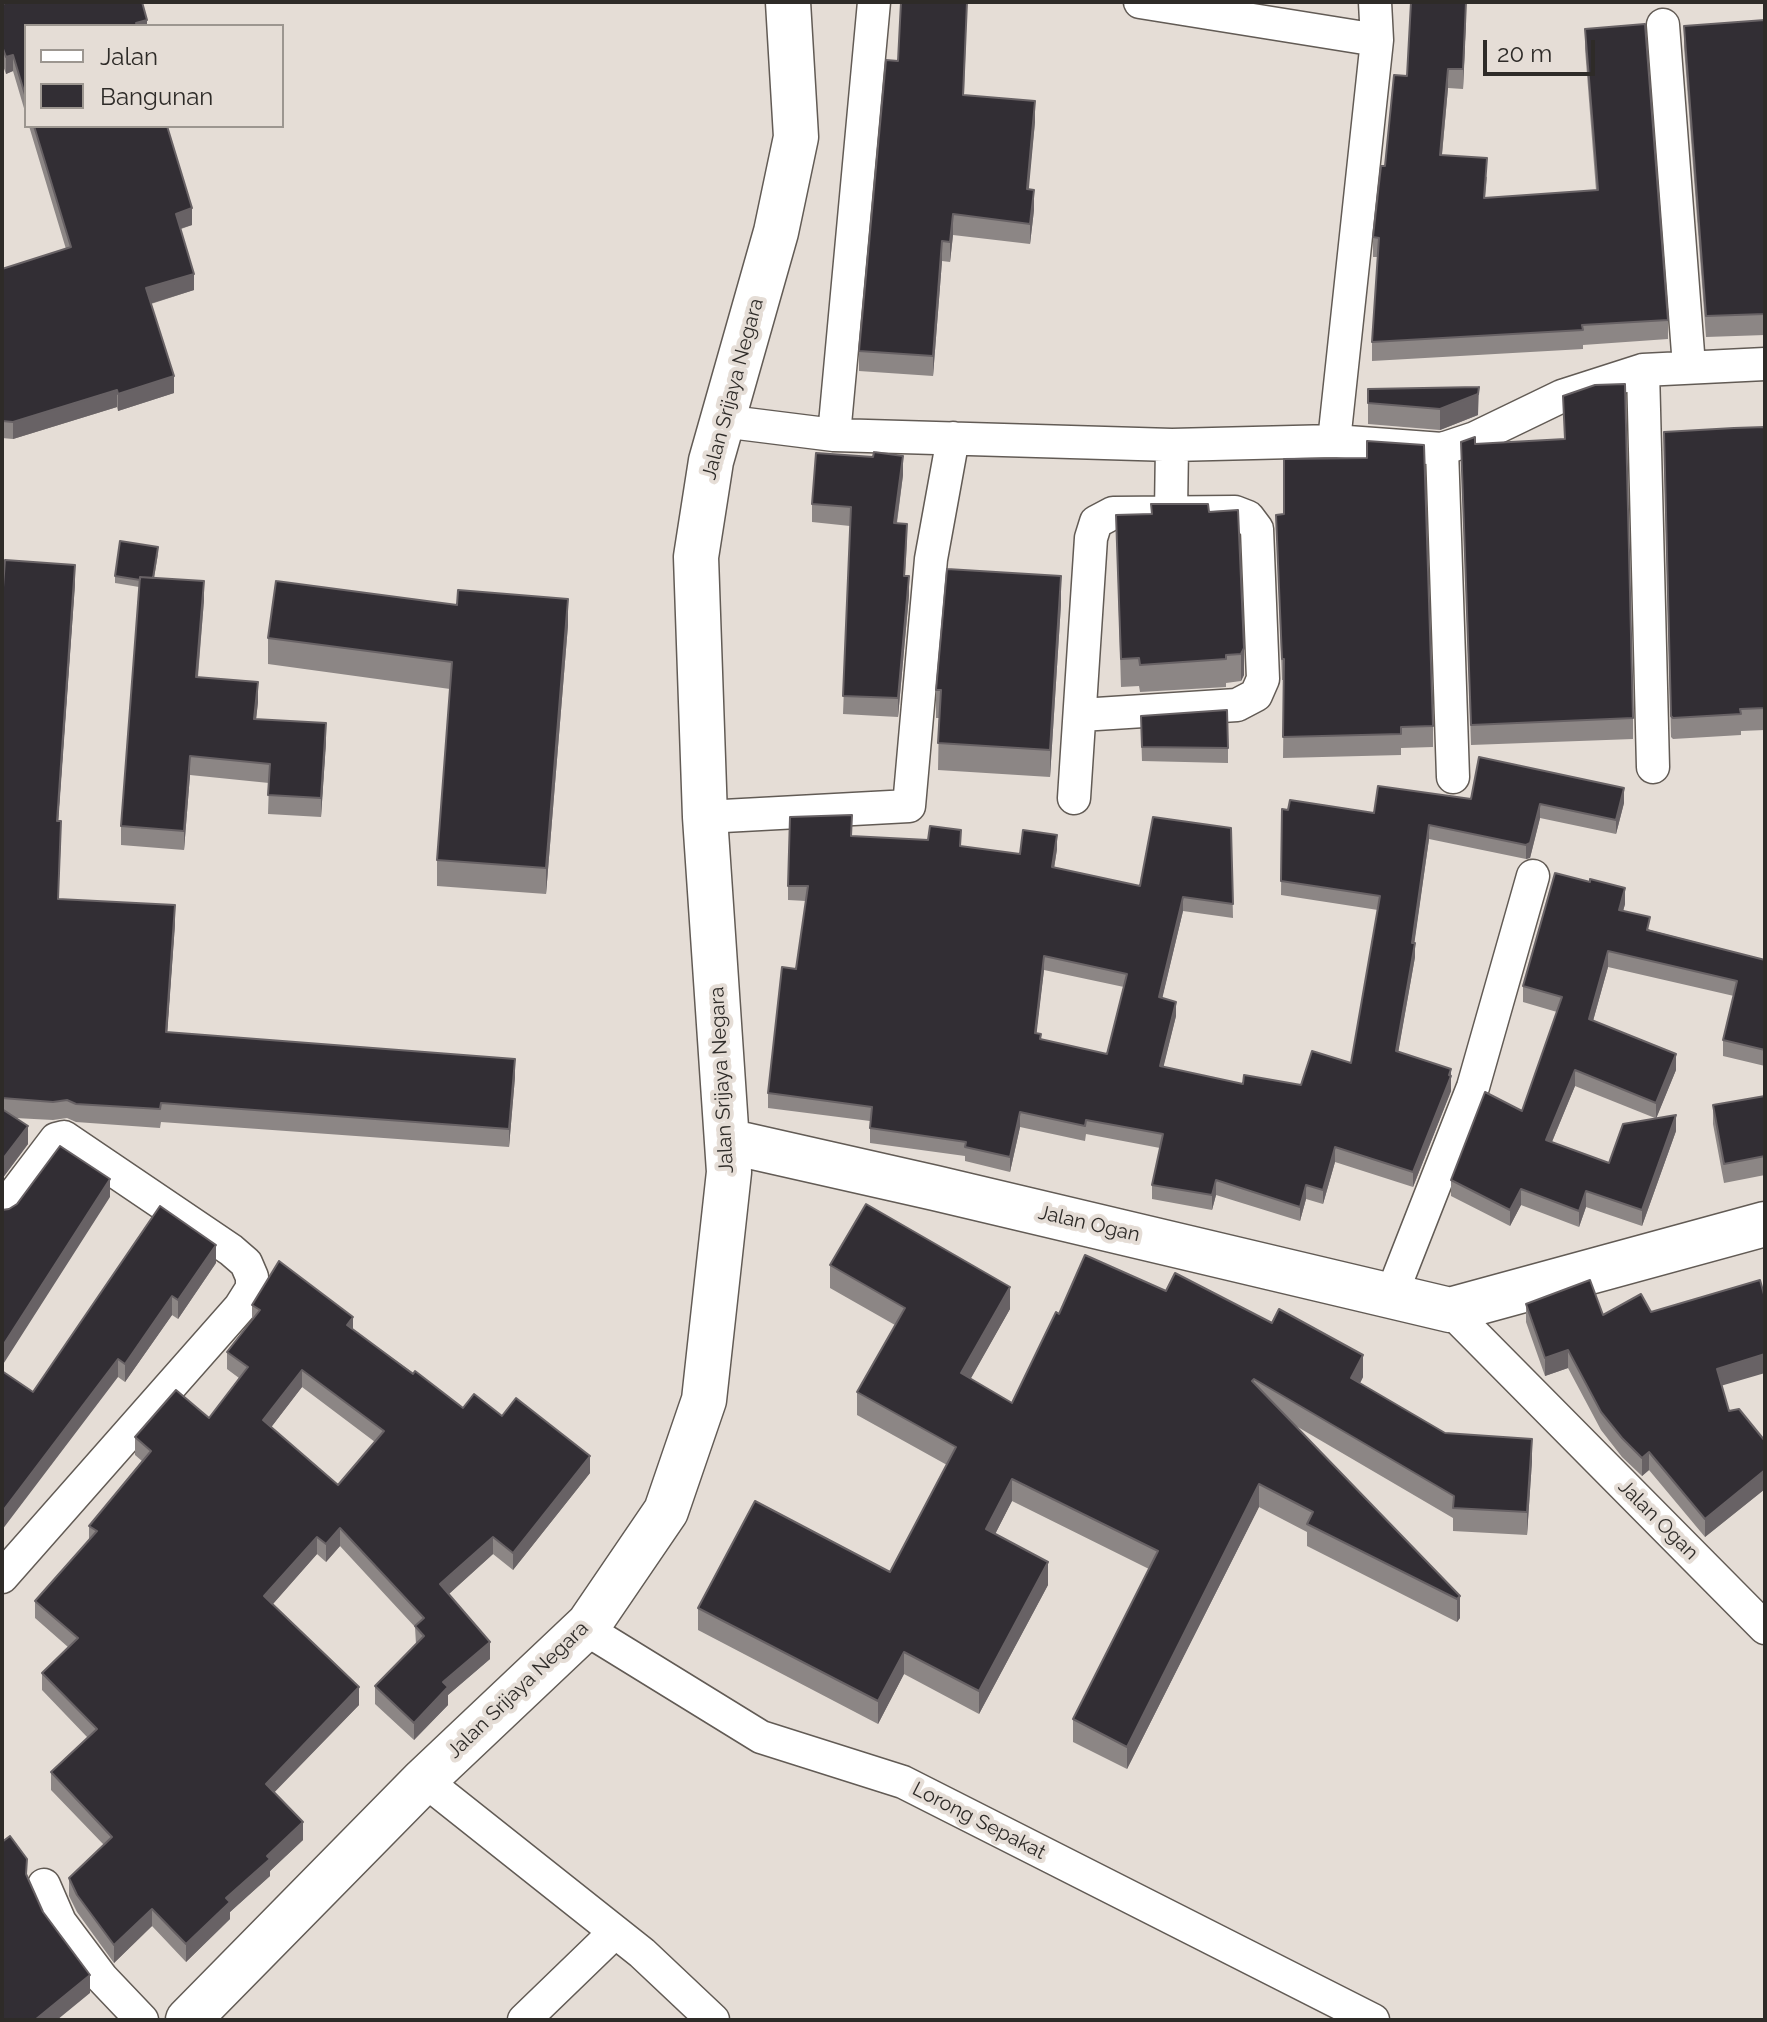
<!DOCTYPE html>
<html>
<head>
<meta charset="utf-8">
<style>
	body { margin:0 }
	#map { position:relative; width:1767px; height:2022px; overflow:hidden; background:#e5ddd6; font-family:Raleway,sans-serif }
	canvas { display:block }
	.frame { position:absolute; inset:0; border:4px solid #2e2b28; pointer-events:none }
	.legend { position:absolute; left:24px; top:24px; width:260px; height:104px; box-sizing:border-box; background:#e5ddd6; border:2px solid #9c9690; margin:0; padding:10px 14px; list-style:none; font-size:24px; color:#2e2b28 }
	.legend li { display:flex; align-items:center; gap:16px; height:40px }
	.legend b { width:40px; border:2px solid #9c9690 }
	.scale { position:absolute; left:1483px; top:40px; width:112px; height:36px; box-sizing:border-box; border:4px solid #2e2b28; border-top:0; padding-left:10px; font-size:24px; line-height:28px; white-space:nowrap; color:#2e2b28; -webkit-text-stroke:6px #e5ddd6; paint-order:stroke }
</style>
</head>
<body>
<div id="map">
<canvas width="1767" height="2022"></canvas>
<div class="frame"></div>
<ul class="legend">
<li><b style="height:10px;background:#fff"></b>Jalan</li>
<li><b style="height:22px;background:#322e34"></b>Bangunan</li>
</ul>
<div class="scale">20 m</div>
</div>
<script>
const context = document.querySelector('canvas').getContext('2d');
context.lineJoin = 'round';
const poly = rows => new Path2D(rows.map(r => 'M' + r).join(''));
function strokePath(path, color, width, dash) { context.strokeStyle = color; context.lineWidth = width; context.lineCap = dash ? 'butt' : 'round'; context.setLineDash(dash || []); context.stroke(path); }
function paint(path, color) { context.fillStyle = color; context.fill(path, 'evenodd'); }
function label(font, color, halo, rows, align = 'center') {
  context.font = font + ' Raleway,sans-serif'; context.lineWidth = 8; context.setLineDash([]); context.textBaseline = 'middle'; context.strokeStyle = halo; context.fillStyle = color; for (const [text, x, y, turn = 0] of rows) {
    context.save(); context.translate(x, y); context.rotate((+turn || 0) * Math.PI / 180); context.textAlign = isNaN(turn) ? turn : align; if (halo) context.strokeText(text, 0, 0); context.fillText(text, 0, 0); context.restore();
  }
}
const minor = poly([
	[1140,2,1377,40],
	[1663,25,1689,366],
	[1643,370,1653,767],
	[722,421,834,435,1172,445,1334,441,1442,449,1475,438,1562,396,1643,370,1765,364],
	[834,435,874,2],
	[1334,441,1377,40,1375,2],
	[1442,449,1453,777],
	[1171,512,1172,445],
	[1074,798,1091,538,1096,522,1113,513,1235,512,1248,517,1257,529,1263,679,1256,695,1237,705,1081,715],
	[705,817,909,806,931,559,953,438],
	[2,1210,56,1139,64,1137,231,1250,246,1263,252,1277,252,1288,240,1307,2,1577],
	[1391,1296,1473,1087,1533,876],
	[1450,1310,1765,1628],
	[584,1628,761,1737,903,1782,1373,2020],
	[424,1780,642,1953,713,2020],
	[44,1885,60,1922,102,1978,142,2020],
	[524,2020,615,1932]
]);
const secondary = poly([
	[727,1141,935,1188,1450,1310,1765,1224],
	[188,2020,424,1780,589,1624,666,1511,704,1400,729,1172,705,817,696,557,711,461,776,232,796,137,788,2]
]);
strokePath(minor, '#625b55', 35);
strokePath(secondary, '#625b55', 47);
strokePath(minor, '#fff', 32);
strokePath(secondary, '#fff', 44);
paint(poly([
	[901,2,967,2,964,95,1035,122,1028,189,1034,210,1030,244,953,235,950,262,942,261,933,376,859,371,859,351,898,61],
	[2,4,147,26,26,26,26,115,13,71,6,74,2,63],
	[1466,18,1463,89,1448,88,1442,155,1487,177,1485,198,1596,190,1585,49,1585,29,1668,320,1668,339,1583,345,1583,349,1372,361,1372,342,1378,257,1373,257,1373,237,1407,76],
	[1765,20,1765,335,1706,337,1684,47,1684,26],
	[29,126,167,126,192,225,181,229,194,290,151,304,174,393,118,411,117,407,13,439,2,438,2,269,66,249],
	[1368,389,1478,415,1440,430,1368,424],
	[1765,427,1765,730,1741,731,1741,735,1673,739,1671,737,1664,454],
	[1461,442,1475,444,1633,718,1633,739,1471,745],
	[873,457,903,475,897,523,907,542,905,576,909,595,898,717,843,714,850,526,812,522,812,504],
	[1238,510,1244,675,1241,681,1226,683,1226,687,1140,692,1139,686,1121,687,1116,515],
	[1276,515,1433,726,1433,747,1401,748,1401,755,1283,758,1284,680,1282,680],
	[158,554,154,578,204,600,198,677,258,702,256,719,326,742,321,817,268,814,269,783,190,775,184,850,121,845,121,826,139,587,115,583,115,576],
	[75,584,58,821,61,840,58,899,175,924,167,1033,515,1077,509,1147,161,1122,160,1128,76,1122,67,1118,53,1120,15,1118,28,1144,2,1179,2,601],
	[1061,604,1050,777,938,770,939,718,936,718,936,690],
	[457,605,568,625,546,894,437,886,437,860,450,689,268,664,268,638],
	[1141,730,1228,748,1228,763,1142,761],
	[1471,799,1624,803,1616,834,1540,818,1530,858,1526,859,1429,839,1414,943,1415,957,1398,1052,1451,1069,1451,1091,1413,1187,1335,1162,1323,1204,1306,1199,1300,1221,1216,1195,1212,1210,1152,1199,1152,1185,1160,1148,1086,1134,1085,1141,1020,1127,1010,1172,965,1161,965,1156,870,1143,870,1121,768,1108,768,1093,796,969,806,901,788,900,788,886,851,836,961,846,1020,854,1057,849,1054,868,1140,886,1231,828,1233,918,1183,911,1162,998,1176,1016,1163,1067,1243,1084,1301,1085,1351,1063,1378,910,1281,895,1282,809,1374,813],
	[1044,970,1124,987,1107,1054,1041,1039,1036,1033],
	[1590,882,1625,904,1623,911,1650,930,1765,960,1765,1066,1723,1056,1723,1040,1734,996,1608,967,1593,1021,1676,1070,1656,1118,1676,1131,1642,1226,1586,1207,1579,1227,1521,1205,1510,1226,1451,1196,1451,1180,1522,1111,1557,1012,1523,1002,1523,986],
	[1575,1086,1655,1118,1609,1163,1552,1142],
	[1765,1096,1765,1175,1724,1183,1713,1124,1713,1105],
	[216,1263,178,1319,172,1315,125,1382,118,1377,33,1392],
	[830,1265,1010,1309,970,1379,1012,1403,1059,1314,1363,1377,1360,1383,1445,1433,1532,1461,1527,1535,1453,1531,1453,1518,1296,1426,1460,1596,1460,1618,1457,1622,1307,1546,1307,1532,1259,1507,1127,1769,1073,1742,1073,1719,1149,1569,1012,1501,995,1534,1048,1585,979,1714,904,1674,878,1724,698,1630,698,1608,890,1572,947,1465,857,1415,857,1392,895,1325,830,1288],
	[1526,1304,1603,1315,1651,1312,1722,1386,1729,1411,1765,1441,1765,1489,1705,1537,1649,1470,1642,1476,1622,1457,1601,1430,1568,1368,1545,1376,1526,1322],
	[252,1305,353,1330,463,1408,502,1416,590,1473,513,1570,493,1554,449,1594,490,1659,448,1695,448,1705,414,1740,375,1704,375,1686,416,1644,415,1627,340,1546,326,1562,317,1554,273,1604,359,1705,274,1792,303,1840,270,1871,270,1876,230,1912,230,1919,186,1962,152,1926,114,1963,77,1912,69,1896,69,1878,104,1845,51,1790,51,1772,88,1738,42,1690,42,1673,68,1647,35,1618,35,1601,89,1540,89,1526,142,1461,135,1455,135,1437,209,1418,239,1378,227,1369,227,1352,252,1320],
	[302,1387,375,1442,338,1485,271,1427]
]), '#8c8685');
paint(poly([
	[1466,2,1466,18,1463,89,1463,69],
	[147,20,147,26,136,26,136,23],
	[13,55,13,71,6,74,6,57],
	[1448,69,1448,88,1440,175,1440,155],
	[1035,101,1035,122,1027,209,1027,189],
	[1034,190,1034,210,1030,244,1030,224],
	[192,208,192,225,176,230,176,214],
	[953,214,953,235,950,262,950,242],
	[942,241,942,261,933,376,933,356],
	[194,274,194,290,146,305,146,288],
	[174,376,174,393,118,411,118,394],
	[1479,387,1478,415,1440,430,1440,409],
	[117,390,117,407,13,439,13,422],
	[903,456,903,475,894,542,894,523],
	[75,565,75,584,57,840,57,821],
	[909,576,909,595,898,717,898,698],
	[1061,576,1061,604,1050,777,1050,750],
	[204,581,204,600,196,696,196,677],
	[568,599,568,625,546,894,546,868],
	[1244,648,1244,675,1241,681,1241,654],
	[258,682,258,702,254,738,254,719],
	[326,723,326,742,321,817,321,798],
	[190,756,190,775,184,850,184,831],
	[1624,788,1624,803,1616,834,1616,820],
	[1540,804,1540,818,1530,858,1526,859,1526,845],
	[1429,825,1429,839,1413,953,1415,943,1415,957,1396,1065,1396,1051],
	[1057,835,1057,849,1052,881,1052,867],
	[1625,888,1625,904,1619,926,1619,910],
	[1183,897,1183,911,1159,1012,1159,997],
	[175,905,175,924,166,1051,166,1032],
	[1608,951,1608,967,1589,1035,1589,1019],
	[1044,956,1044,970,1035,1047,1035,1033],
	[1176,1002,1176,1016,1160,1081,1160,1066],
	[1676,1054,1676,1070,1656,1119,1656,1103],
	[515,1059,515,1077,509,1147,509,1129],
	[1451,1069,1451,1091,1413,1187,1413,1172],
	[1575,1070,1575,1086,1546,1156,1546,1140],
	[1020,1112,1020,1127,1010,1172,1010,1157],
	[1676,1115,1676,1131,1642,1226,1642,1210],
	[28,1126,28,1144,2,1179,2,1160],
	[1335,1147,1335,1162,1323,1204,1323,1190],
	[110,1179,110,1197,2,1366,2,1347],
	[1216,1180,1216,1195,1212,1210,1212,1195],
	[1306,1185,1306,1199,1300,1221,1300,1207],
	[1521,1189,1521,1205,1510,1226,1510,1210],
	[1586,1191,1586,1207,1579,1227,1579,1211],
	[216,1245,216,1263,178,1319,178,1300],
	[1010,1287,1010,1309,961,1396,961,1373],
	[172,1296,172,1315,125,1382,125,1364],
	[353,1317,353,1335,347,1325],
	[1568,1350,1568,1368,1545,1376,1545,1358],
	[1765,1354,1765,1373,1717,1387,1717,1369],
	[1363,1355,1363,1377,1351,1401,1351,1378],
	[118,1359,118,1377,2,1530,2,1512],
	[302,1370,302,1387,263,1438,263,1420],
	[1532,1439,1532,1461,1527,1535,1527,1512],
	[1649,1452,1649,1470,1642,1476,1642,1458],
	[590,1456,590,1473,513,1570,513,1553],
	[1765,1470,1765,1489,1705,1537,1705,1519],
	[1012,1479,1012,1501,986,1552,986,1529],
	[1259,1484,1259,1507,1127,1769,1127,1747],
	[340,1528,340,1546,326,1562,326,1544],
	[317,1537,317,1554,264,1614,264,1596],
	[493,1537,493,1554,440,1602,440,1584],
	[1048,1562,1048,1585,979,1714,979,1691],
	[1460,1596,1460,1618,1457,1622,1457,1599],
	[490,1642,490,1659,448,1695,448,1705,414,1740,414,1723,443,1682],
	[904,1652,904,1674,878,1724,878,1701],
	[359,1687,359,1705,266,1801,266,1784],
	[303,1822,303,1840,270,1871,270,1876,230,1912,230,1919,186,1962,186,1944,226,1898,267,1856],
	[152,1909,152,1926,114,1963,114,1945],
	[90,1975,90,1993,57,2020,35,2020]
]), '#686265');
const building = poly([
	[8,2,142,2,147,20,136,23,137,26,26,26,26,98,13,55,6,57,2,46,2,4,8,2],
	[901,2,967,2,963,95,1035,101,1027,189,1034,190,1030,224,953,214,950,242,942,241,933,356,859,351,886,60,898,61,901,2],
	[1411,2,1466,2,1463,69,1448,69,1440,155,1487,158,1484,198,1598,190,1585,29,1645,24,1668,320,1582,325,1583,330,1372,342,1379,238,1373,237,1381,166,1385,166,1394,75,1407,76,1411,2],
	[1765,20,1765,314,1706,316,1684,26,1765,20],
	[34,126,167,126,192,208,176,214,194,274,146,288,174,376,118,394,117,390,13,422,2,421,2,269,71,247,34,126],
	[1625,384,1633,718,1471,725,1461,442,1475,437,1475,444,1565,439,1563,396,1595,385,1625,384],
	[1479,387,1478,394,1440,409,1368,403,1368,389,1479,387],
	[1765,427,1765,708,1740,709,1741,714,1673,718,1671,716,1664,432,1734,428,1765,427],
	[1367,441,1424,445,1433,726,1401,727,1401,734,1283,737,1284,659,1282,659,1276,515,1284,514,1284,459,1367,458,1367,441],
	[874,452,903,456,894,523,907,524,904,576,909,576,898,698,843,696,851,507,812,504,816,453,873,457,874,452],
	[1151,504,1208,504,1209,512,1238,510,1244,648,1241,654,1226,655,1226,659,1140,665,1139,658,1121,659,1116,515,1152,514,1151,504],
	[120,541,158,547,153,578,140,577,140,580,115,576,120,541],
	[5,560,75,565,57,821,61,821,58,899,175,905,166,1032,515,1059,509,1129,161,1103,160,1109,76,1104,67,1100,53,1102,2,1098,2,601,5,560],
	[947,569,1061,576,1050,750,938,743,941,690,936,690,947,569],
	[140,577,204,581,196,677,258,682,254,719,326,723,321,798,268,795,270,764,190,756,184,831,121,826,140,577],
	[276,581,457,605,458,590,568,599,546,868,437,860,452,662,268,638,276,581],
	[1227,710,1228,748,1142,747,1141,716,1227,710],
	[1479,757,1624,788,1616,820,1540,804,1530,843,1526,845,1429,825,1412,943,1415,943,1396,1051,1451,1069,1449,1075,1451,1076,1413,1172,1335,1147,1323,1190,1306,1185,1300,1207,1216,1180,1212,1195,1152,1185,1163,1134,1086,1120,1085,1126,1020,1112,1010,1157,965,1147,966,1142,870,1128,872,1107,768,1093,782,967,796,969,808,886,788,886,790,817,852,815,851,836,928,840,930,826,961,830,960,846,1020,854,1023,830,1057,835,1052,867,1140,886,1153,817,1231,828,1233,904,1183,897,1159,997,1176,1002,1160,1066,1243,1084,1244,1075,1301,1085,1312,1051,1351,1063,1380,896,1281,881,1282,809,1288,810,1290,800,1374,813,1378,786,1471,799,1479,757],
	[1044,956,1127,974,1107,1054,1040,1039,1041,1034,1035,1033,1044,956],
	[1555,873,1590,882,1590,879,1625,888,1619,910,1650,917,1647,930,1765,960,1765,1050,1723,1040,1737,981,1608,951,1589,1019,1676,1054,1656,1103,1575,1070,1546,1140,1609,1163,1623,1124,1676,1115,1642,1210,1586,1191,1579,1211,1521,1189,1510,1210,1451,1180,1485,1092,1522,1111,1562,997,1523,986,1555,873],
	[1765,1096,1765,1156,1724,1164,1713,1105,1765,1096],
	[2,1109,28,1126,2,1160,2,1109],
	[60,1146,110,1179,2,1347,2,1210,9,1209,17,1204,60,1146],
	[866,1204,1010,1287,961,1373,1012,1403,1056,1312,1059,1314,1085,1255,1166,1291,1175,1273,1272,1323,1279,1309,1363,1355,1351,1378,1445,1433,1532,1439,1527,1512,1453,1508,1454,1496,1254,1379,1252,1381,1460,1596,1457,1599,1307,1524,1313,1512,1259,1484,1127,1747,1073,1719,1158,1551,1012,1479,986,1529,1048,1562,979,1691,904,1652,878,1701,698,1608,755,1501,890,1572,956,1447,857,1392,905,1308,830,1265,866,1204],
	[160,1206,216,1245,178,1300,172,1296,125,1364,118,1359,2,1512,2,1371,33,1392,160,1206],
	[279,1261,353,1317,347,1325,413,1374,415,1371,463,1408,474,1394,502,1416,516,1398,590,1456,513,1553,493,1537,440,1584,490,1642,443,1682,448,1687,414,1723,375,1686,424,1636,415,1626,424,1618,340,1528,326,1544,317,1537,264,1596,359,1687,266,1784,303,1822,267,1856,270,1859,226,1898,230,1902,186,1944,152,1909,114,1945,77,1895,69,1878,112,1837,51,1772,97,1729,42,1673,78,1638,35,1601,97,1531,89,1526,151,1451,135,1437,176,1390,209,1418,248,1367,227,1352,260,1310,252,1305,279,1261],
	[302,1370,384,1431,338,1485,263,1420,302,1370],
	[1590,1280,1603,1315,1641,1294,1651,1312,1760,1280,1765,1298,1765,1354,1717,1369,1729,1411,1739,1409,1765,1441,1765,1470,1705,1519,1649,1452,1642,1458,1622,1438,1601,1412,1568,1350,1545,1358,1526,1304,1590,1280],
	[10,1836,27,1859,26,1874,43,1912,90,1975,35,2020,2,2020,2,1842,10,1836]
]);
paint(building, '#322e34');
strokePath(building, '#686265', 2);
label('20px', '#2e2b28', '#e5ddd6', [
	["Jalan Srijaya Negara",733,389,-75],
	["Jalan Srijaya Negara",722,1080,-93],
	["Jalan Ogan",1089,1224,13],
	["Jalan Ogan",1658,1520,45],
	["Jalan Srijaya Negara",518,1690,-44],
	["Lorong Sepakat",979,1821,27]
]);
</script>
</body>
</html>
